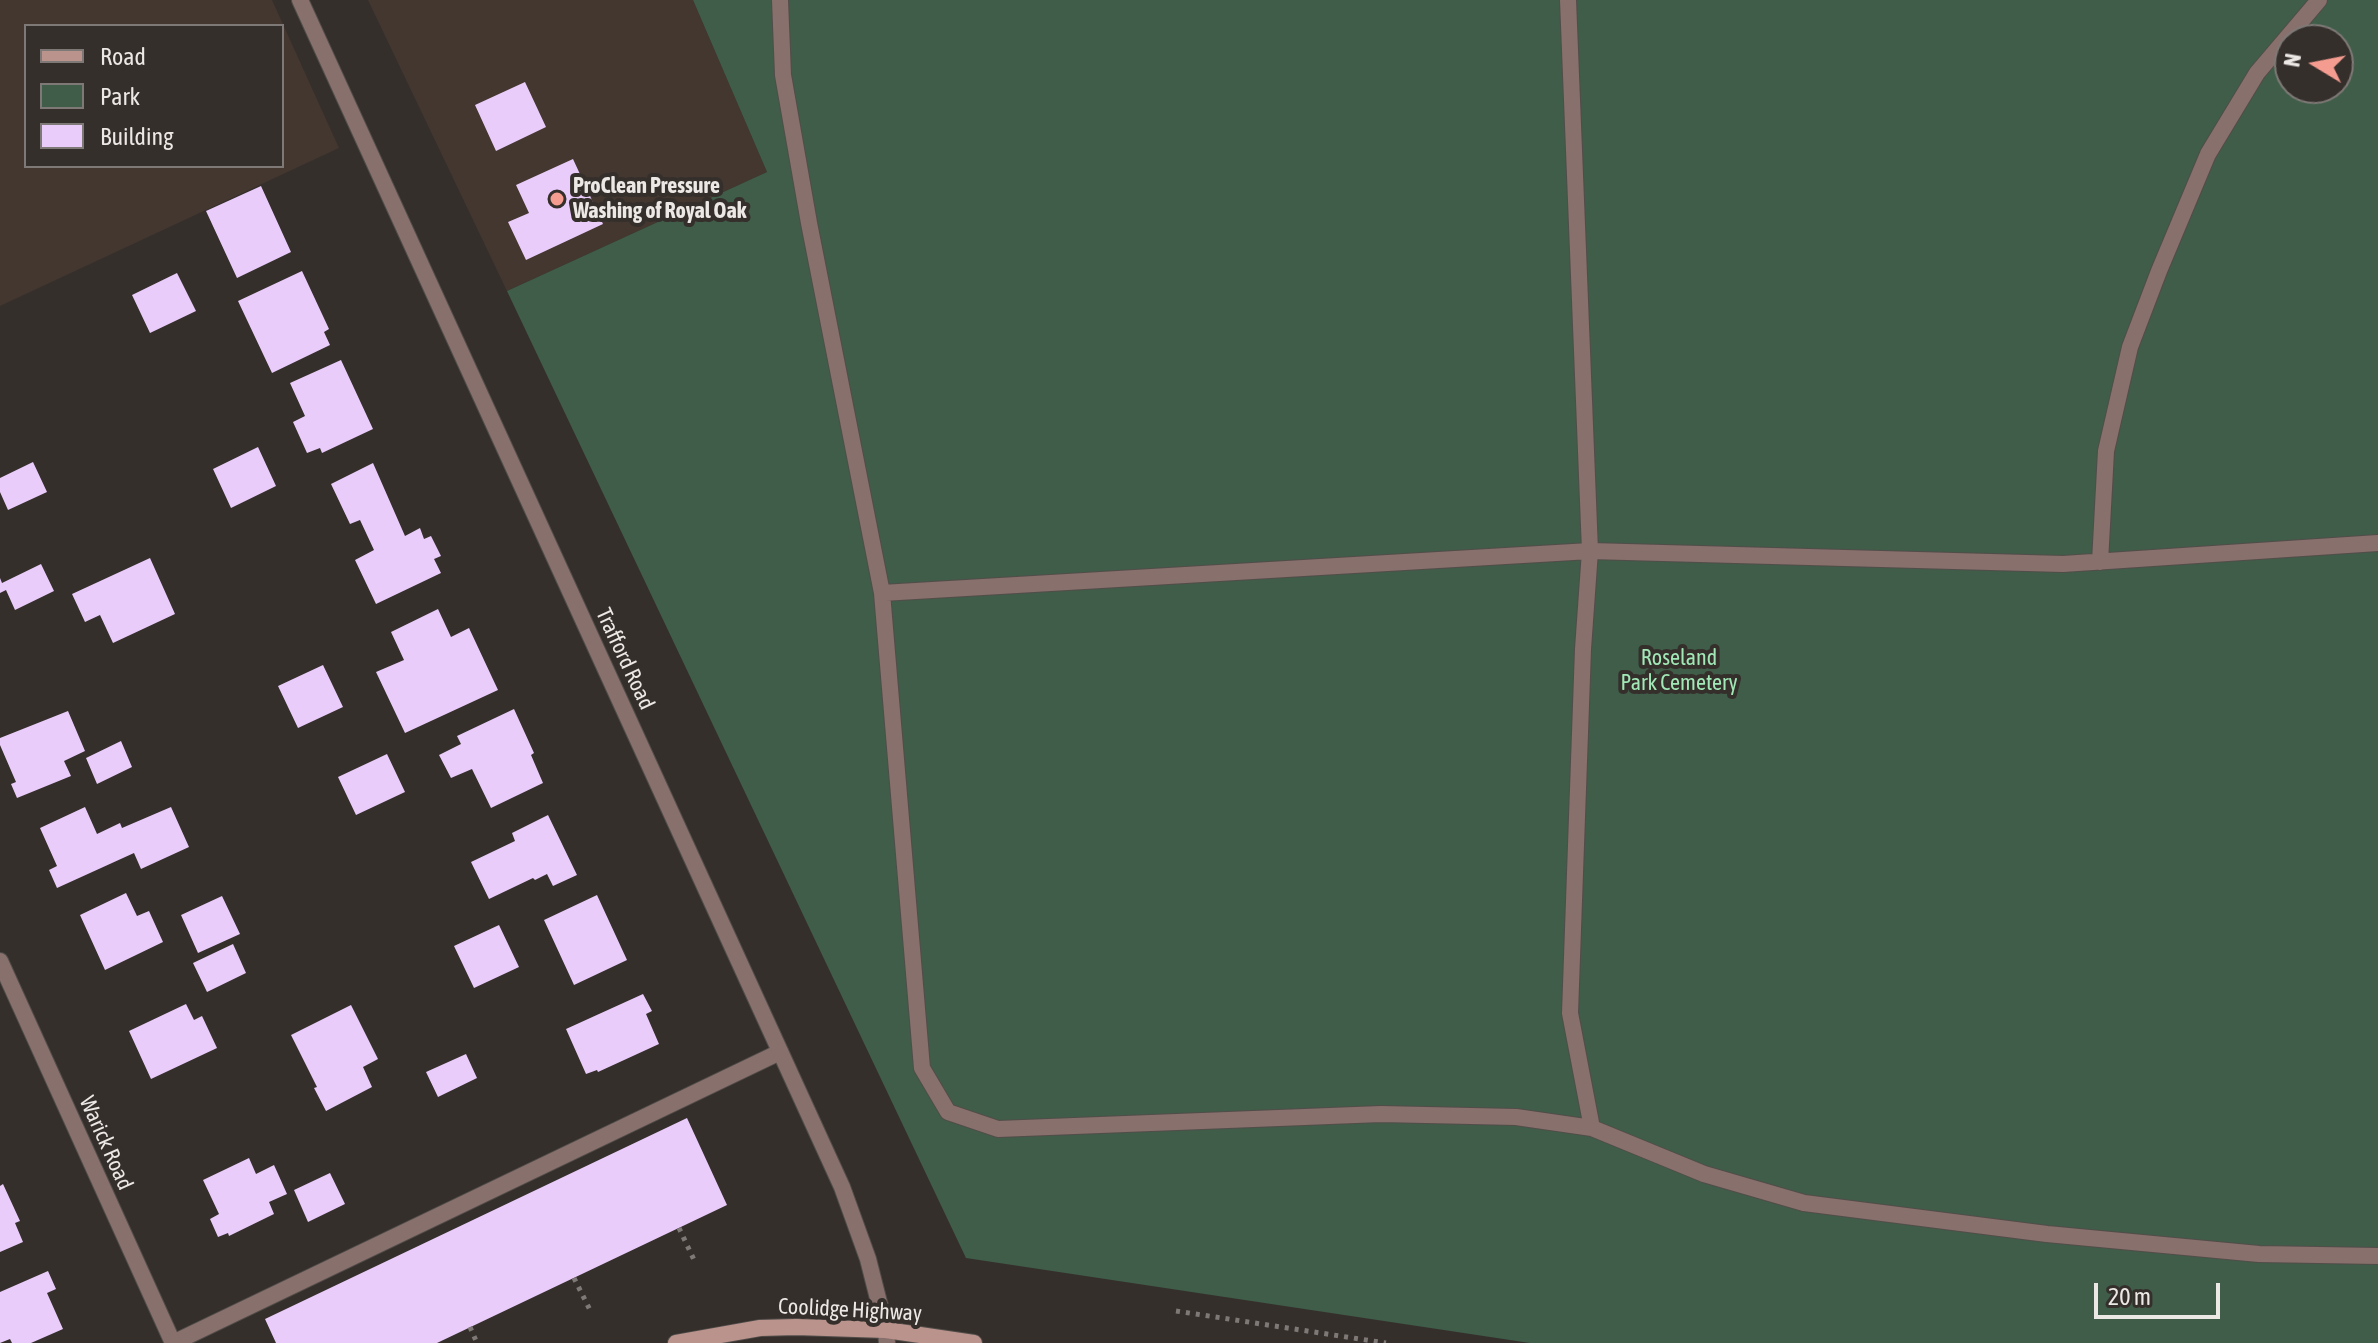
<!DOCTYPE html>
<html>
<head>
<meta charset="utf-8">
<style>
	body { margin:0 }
	#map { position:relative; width:2378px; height:1343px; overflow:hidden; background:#352f2c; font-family:"Asap Condensed",sans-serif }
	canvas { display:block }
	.legend { position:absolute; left:24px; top:24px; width:260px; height:144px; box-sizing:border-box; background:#352f2c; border:2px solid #7e7976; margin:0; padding:10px 14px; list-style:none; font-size:24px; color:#ece8e5 }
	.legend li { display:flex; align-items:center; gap:16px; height:40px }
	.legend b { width:40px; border:2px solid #7e7976 }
	.north { position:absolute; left:2274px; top:24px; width:80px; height:80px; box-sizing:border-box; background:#352f2c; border:2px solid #7e7976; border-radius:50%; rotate:280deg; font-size:22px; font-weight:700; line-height:32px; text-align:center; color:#ece8e5 }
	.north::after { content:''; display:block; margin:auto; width:28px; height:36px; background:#f59c90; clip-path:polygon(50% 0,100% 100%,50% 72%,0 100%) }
	.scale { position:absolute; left:2094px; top:1283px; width:126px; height:36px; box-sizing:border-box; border:4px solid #ece8e5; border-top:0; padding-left:10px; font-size:24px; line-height:28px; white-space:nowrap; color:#ece8e5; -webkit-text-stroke:6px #352f2c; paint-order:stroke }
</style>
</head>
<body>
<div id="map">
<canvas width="2378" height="1343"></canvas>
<ul class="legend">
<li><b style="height:10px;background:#ba948c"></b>Road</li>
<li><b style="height:22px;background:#3f5d48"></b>Park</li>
<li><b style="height:22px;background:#e9ccfa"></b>Building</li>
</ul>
<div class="north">N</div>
<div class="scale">20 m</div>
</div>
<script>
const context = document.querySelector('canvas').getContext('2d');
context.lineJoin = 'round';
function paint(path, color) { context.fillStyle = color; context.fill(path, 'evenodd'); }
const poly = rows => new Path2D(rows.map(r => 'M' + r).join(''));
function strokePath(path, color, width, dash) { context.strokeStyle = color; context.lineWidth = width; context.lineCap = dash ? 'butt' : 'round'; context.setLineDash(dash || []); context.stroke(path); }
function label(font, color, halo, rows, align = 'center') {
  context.font = font + ' "Asap Condensed",sans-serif'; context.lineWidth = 8; context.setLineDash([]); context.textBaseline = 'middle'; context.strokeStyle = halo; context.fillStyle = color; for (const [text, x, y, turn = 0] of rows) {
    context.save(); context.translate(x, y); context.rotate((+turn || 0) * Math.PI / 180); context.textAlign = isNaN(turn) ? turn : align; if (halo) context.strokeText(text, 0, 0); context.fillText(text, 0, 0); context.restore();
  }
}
paint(poly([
	[0,0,272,0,339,148,0,306],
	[282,26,282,166,26,166,26,26],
	[368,0,693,0,767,172,507,291]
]), '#433730');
paint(poly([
	[693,0,2378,0,2378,1343,1530,1343,966,1258,507,291,767,172],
	[2290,40,2338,40,2338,88,2290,88]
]), '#3f5d48');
paint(poly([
	[525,82,546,127,496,151,475,105],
	[573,159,603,224,526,260,508,222,529,213,516,185],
	[261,186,291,252,237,278,206,211],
	[302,271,329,329,324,332,330,345,272,373,238,301],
	[177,273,196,311,150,333,132,295],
	[341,360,373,429,322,453,320,448,307,453,293,422,305,416,290,383],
	[258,447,276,486,231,508,213,469],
	[33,462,47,492,8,510,0,492,0,478],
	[373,463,405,536,420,528,424,539,431,536,441,556,434,559,441,573,376,604,355,560,374,550,360,520,350,524,331,484],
	[150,558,175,614,113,643,100,615,85,622,72,594],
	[41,564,54,591,15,610,6,590,0,593,0,578,2,583],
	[438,609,451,637,469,628,498,690,405,733,376,672,404,660,391,632],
	[323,665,343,707,298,728,278,686],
	[514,709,534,753,531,755,543,783,491,808,472,769,451,778,439,755,461,744,457,736],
	[68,711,85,751,64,761,71,776,17,798,11,784,16,782,0,745,0,738],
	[121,741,132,767,97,784,86,758],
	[387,754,405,792,356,815,338,777],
	[85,807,97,834,120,823,122,828,171,807,189,847,141,869,134,853,57,888,49,870,57,866,40,828],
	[548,815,577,875,553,886,547,874,535,880,533,878,489,899,471,862,515,841,512,833],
	[126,893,137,916,149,911,163,942,105,970,80,915],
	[597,895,627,960,574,985,544,920],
	[222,896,240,934,198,953,181,915],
	[499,925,519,967,474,988,454,946],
	[233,944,246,973,207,992,193,963],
	[643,994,652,1011,646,1014,659,1044,598,1072,597,1070,586,1074,566,1029],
	[186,1004,194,1020,202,1016,217,1048,151,1079,129,1031],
	[351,1005,378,1059,363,1067,372,1087,326,1111,314,1088,317,1087,291,1035],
	[466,1054,477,1078,438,1097,426,1072],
	[687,1118,727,1205,437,1343,276,1343,265,1319],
	[249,1158,256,1174,274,1165,287,1194,269,1202,274,1214,229,1236,228,1233,218,1237,210,1219,219,1214,203,1180],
	[330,1173,345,1204,308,1222,294,1190],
	[3,1184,20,1221,15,1223,23,1242,0,1252,0,1186],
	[48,1271,56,1289,47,1293,63,1329,31,1343,12,1343,10,1339,0,1343,0,1292]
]), '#e9ccfa');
const service = poly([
	[780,0,783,75,809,223,882,593,922,1068,948,1112,998,1129,1381,1114,1516,1117,1592,1128,1704,1174,1804,1203,2047,1234,2259,1254,2378,1256],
	[1568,0,1590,551,1583,649,1570,1013,1592,1128],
	[2100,562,2106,451,2130,347,2159,271,2208,154,2257,73,2319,0],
	[882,593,1590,551,2063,564,2378,543],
	[173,1343,780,1052]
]);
const minor = poly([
	[300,0,842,1187,868,1259,886,1330,887,1343],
	[0,961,173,1343]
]);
const secondary = poly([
	[676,1343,760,1328,796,1327,886,1330,974,1343]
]);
strokePath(service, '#524d4a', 18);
strokePath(minor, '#524d4a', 18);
strokePath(secondary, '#524d4a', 18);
strokePath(poly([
	[679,1228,695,1262],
	[574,1278,591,1312],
	[1176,1311,1386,1343],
	[470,1327,477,1343]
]), '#7e7976', 5, [4, 6]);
strokePath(service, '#88706c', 16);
strokePath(minor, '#88706c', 16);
strokePath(secondary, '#ba948c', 16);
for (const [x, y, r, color] of [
	[557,199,8,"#f59c90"]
]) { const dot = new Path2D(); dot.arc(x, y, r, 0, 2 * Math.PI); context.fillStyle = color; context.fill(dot); strokePath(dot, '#352f2c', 3); }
label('bold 22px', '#ece8e5', '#352f2c', [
	["ProClean Pressure",573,186],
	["Washing of Royal Oak",573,211]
], 'left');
label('22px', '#a1e8b6', '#352f2c', [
	["Roseland",1679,658],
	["Park Cemetery",1679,683]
]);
label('22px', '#ece8e5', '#352f2c', [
	["Trafford Road",625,659,65],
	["Warick Road",106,1143,66],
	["Coolidge Highway",850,1310,3]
]);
</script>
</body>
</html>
